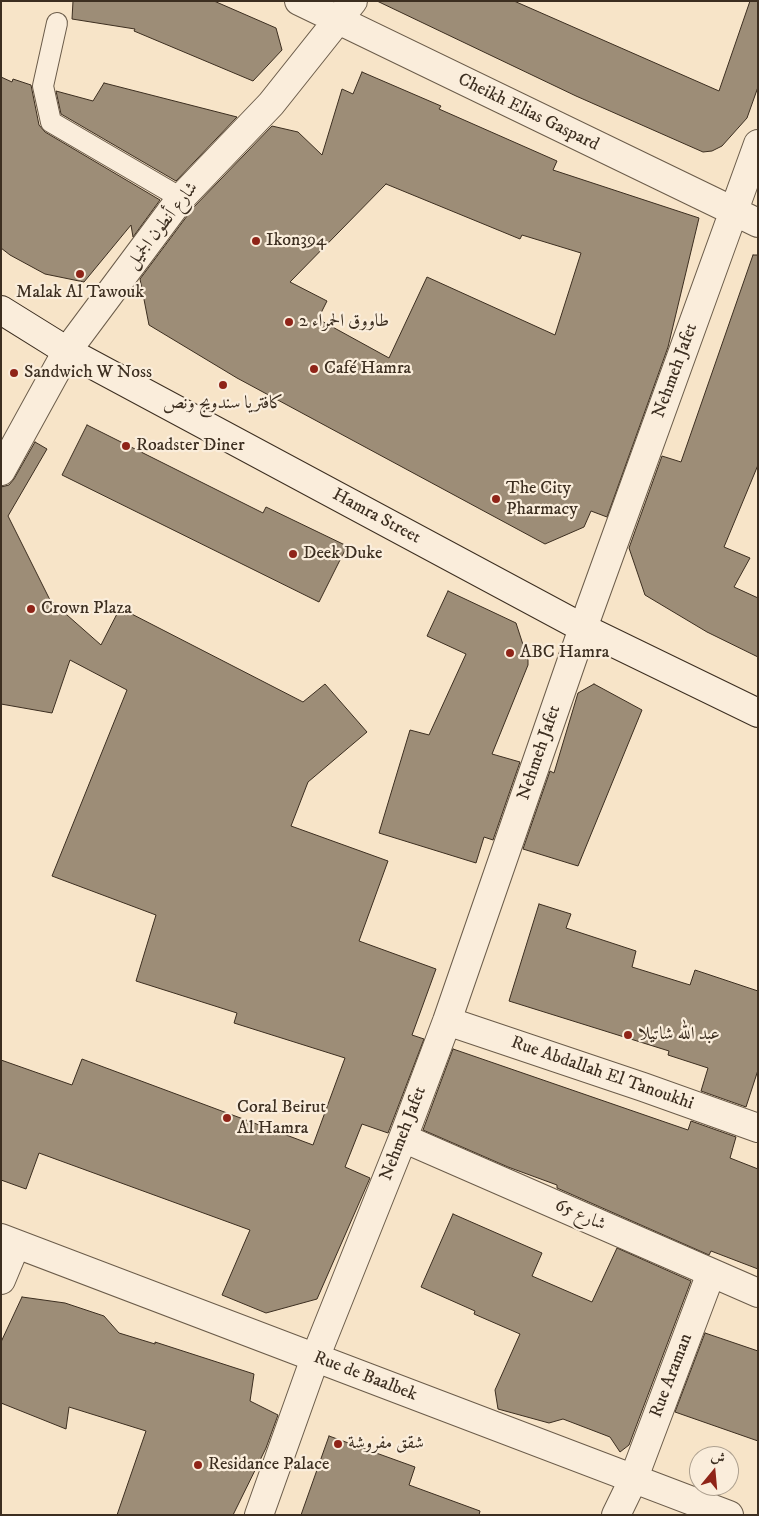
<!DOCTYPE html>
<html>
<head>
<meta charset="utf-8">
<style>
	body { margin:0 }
	#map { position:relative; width:759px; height:1516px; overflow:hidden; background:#f7e4c8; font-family:"IM FELL DW Pica",Amiri,serif }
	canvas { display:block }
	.frame { position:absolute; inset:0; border:2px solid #3c2e20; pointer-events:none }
	.north { position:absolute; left:689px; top:1446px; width:50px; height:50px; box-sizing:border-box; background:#faeddb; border:1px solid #aea190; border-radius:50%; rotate:17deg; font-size:14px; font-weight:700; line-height:20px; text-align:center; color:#3c2e20 }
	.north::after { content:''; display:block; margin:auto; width:18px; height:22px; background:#8f2418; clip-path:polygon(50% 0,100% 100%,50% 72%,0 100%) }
</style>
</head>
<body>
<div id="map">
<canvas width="759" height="1516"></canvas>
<div class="frame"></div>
<div class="north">ش</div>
</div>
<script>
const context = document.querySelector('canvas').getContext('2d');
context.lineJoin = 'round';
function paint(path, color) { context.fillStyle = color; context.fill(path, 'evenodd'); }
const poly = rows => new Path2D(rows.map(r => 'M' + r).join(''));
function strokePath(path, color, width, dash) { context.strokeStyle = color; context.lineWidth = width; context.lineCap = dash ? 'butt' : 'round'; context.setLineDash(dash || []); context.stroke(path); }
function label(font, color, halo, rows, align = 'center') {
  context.font = font + ' "IM FELL DW Pica",Amiri,serif'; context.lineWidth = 4.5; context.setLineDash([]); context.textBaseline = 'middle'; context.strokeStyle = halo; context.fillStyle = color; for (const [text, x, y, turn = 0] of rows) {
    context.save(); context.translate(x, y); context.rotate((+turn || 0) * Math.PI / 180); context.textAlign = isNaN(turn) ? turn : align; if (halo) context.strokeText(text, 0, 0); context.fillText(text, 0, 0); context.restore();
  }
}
const building = poly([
	[73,1,214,1,276,28,282,50,253,81,134,31,135,29,72,19,73,1],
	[377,1,514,1,719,91,750,1,758,1,758,87,747,118,722,146,712,151,703,152,576,96,377,1],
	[362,72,441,106,439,109,557,161,553,170,699,218,668,347,607,517,591,511,584,527,545,544,237,378,149,325,140,279,193,208,272,126,298,132,322,155,342,89,353,94,362,72],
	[386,184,520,239,522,235,581,253,555,335,427,277,389,358,318,319,327,301,290,282,386,184],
	[1,77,12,82,13,79,31,85,39,125,45,132,160,200,133,237,131,225,84,282,45,274,10,255,1,248,1,77],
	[104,83,237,117,176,181,61,114,56,91,93,101,104,83],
	[753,255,758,255,758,465,724,547,750,558,734,587,758,598,758,657,707,632,645,595,629,548,662,456,681,462,753,255],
	[87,425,263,513,266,507,347,546,319,602,62,475,87,425],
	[35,442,47,449,8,516,50,600,101,645,120,608,303,702,325,684,367,732,308,782,291,826,388,861,359,941,436,969,412,1035,424,1039,388,1133,362,1124,345,1167,370,1178,317,1299,266,1313,222,1295,250,1230,39,1153,26,1189,1,1180,1,1060,72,1085,82,1059,313,1145,345,1058,234,1023,237,1013,136,981,156,915,52,876,127,690,70,660,52,713,1,704,1,487,9,485,14,479,35,442],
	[448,591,516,623,528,660,528,665,492,754,520,762,493,840,484,837,476,863,379,833,410,730,429,735,466,654,427,636,448,591],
	[594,684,642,710,578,866,523,849,550,771,554,773,578,693,594,684],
	[539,904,571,914,566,928,636,951,632,967,690,985,695,970,758,991,758,1070,746,1107,701,1091,708,1068,668,1055,669,1051,509,1001,539,904],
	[453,1049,688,1130,691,1121,736,1137,730,1158,758,1169,758,1269,711,1251,709,1255,557,1188,557,1185,508,1167,423,1130,453,1049],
	[453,1214,542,1253,532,1276,592,1302,617,1248,691,1281,629,1445,620,1452,610,1437,563,1419,549,1423,498,1409,495,1390,520,1334,474,1314,475,1311,421,1287,453,1214],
	[22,1297,65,1303,104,1316,119,1333,155,1344,155,1342,254,1374,250,1401,278,1415,266,1448,233,1515,117,1515,146,1431,69,1407,66,1429,1,1403,1,1342,22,1297],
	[705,1333,758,1351,758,1441,675,1412,705,1333],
	[329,1436,415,1467,409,1485,480,1511,479,1515,301,1515,329,1436]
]);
paint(building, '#9d8d77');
strokePath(building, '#3c2e20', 1);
const lane = poly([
	[57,23,43,86,51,122,181,198]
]);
const street = poly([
	[299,1,758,223],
	[1,471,67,351,181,198,271,104,353,1],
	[447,1021,643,1087,758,1128],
	[403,1138,758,1293],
	[1,1238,729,1515],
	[1,1280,16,1244],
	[259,1515,315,1358,403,1138,447,1021,583,628,758,144],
	[616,1515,633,1480,711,1273]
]);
const secondary = poly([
	[1,310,67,351,583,628,758,713]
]);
strokePath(lane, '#6b5c4a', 22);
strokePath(street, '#6b5c4a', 30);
strokePath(secondary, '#3c2e20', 30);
strokePath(lane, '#faeddb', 20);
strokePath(street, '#faeddb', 28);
strokePath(secondary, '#faeddb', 28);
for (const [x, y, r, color] of [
	[256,241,5,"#8f2418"],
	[80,274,5,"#8f2418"],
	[289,322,5,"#8f2418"],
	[314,369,5,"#8f2418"],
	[14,373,5,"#8f2418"],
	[223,385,5,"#8f2418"],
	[126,446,5,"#8f2418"],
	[496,499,5,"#8f2418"],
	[293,554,5,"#8f2418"],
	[31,609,5,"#8f2418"],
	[510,653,5,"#8f2418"],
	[628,1035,5,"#8f2418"],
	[227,1118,5,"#8f2418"],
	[338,1444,5,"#8f2418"],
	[198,1465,5,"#8f2418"]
]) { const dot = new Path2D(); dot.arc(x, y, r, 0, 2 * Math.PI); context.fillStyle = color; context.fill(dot); strokePath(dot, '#faeddb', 2); }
label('18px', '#3c2e20', '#faeddb', [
	["Cheikh Elias Gaspard",528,113,26],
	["شارع أنطون الجميل",163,226,-52],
	["Nehmeh Jafet",676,371,-70],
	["Hamra Street",376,517,28],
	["Nehmeh Jafet",540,753,-71],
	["Rue Abdallah El Tanoukhi",602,1074,19],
	["Nehmeh Jafet",404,1134,-69],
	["شارع 65",580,1216,24],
	["Rue Araman",672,1376,-69],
	["Rue de Baalbek",365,1377,21]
]);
label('18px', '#3c2e20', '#faeddb', [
	["Ikon394",266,241],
	["Malak Al Tawouk",80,293,"center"],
	["طاووق الحمراء 2",299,322],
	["Café Hamra",324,369],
	["Sandwich W Noss",24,373],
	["كافتريا سندويج ونص",223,404,"center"],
	["Roadster Diner",136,446],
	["The City",506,489],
	["Pharmacy",506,510],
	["Deek Duke",303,554],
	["Crown Plaza",41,609],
	["ABC Hamra",520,653],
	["عبد الله شاتيلا",638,1035],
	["Coral Beirut",237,1108],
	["Al Hamra",237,1129],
	["شقق مفروشة",348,1444],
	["Residance Palace",208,1465]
], 'left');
</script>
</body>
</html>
